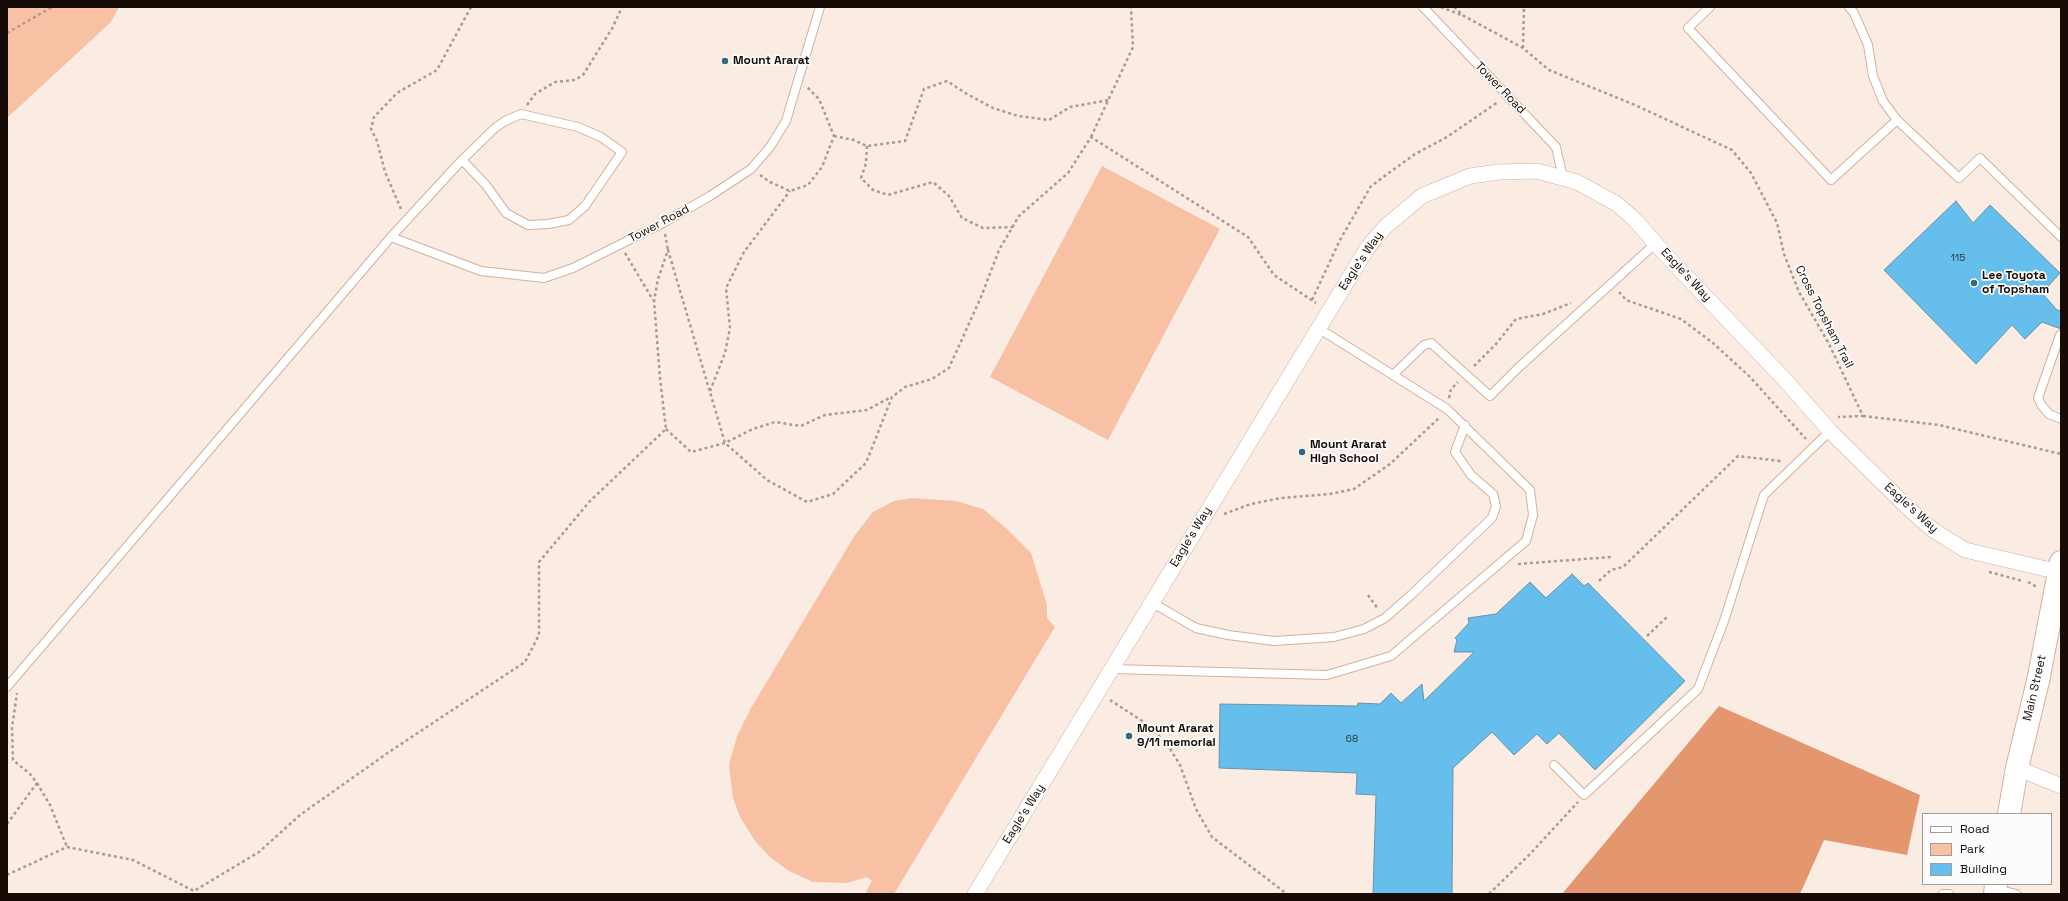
<!DOCTYPE html>
<html>
<head>
<meta charset="utf-8">
<style>
	body { margin:0 }
	#map { position:relative; width:2068px; height:901px; overflow:hidden; background:#faebe3; font-family:"Space Grotesk",sans-serif }
	canvas { display:block }
	.frame { position:absolute; inset:0; border:8px solid #170b06; pointer-events:none }
	.legend { position:absolute; left:1922px; top:813px; width:130px; height:72px; box-sizing:border-box; background:#fcfcfc; border:1px solid #a09c9a; margin:0; padding:5px 7px; list-style:none; font-size:12px; color:#170b06 }
	.legend li { display:flex; align-items:center; gap:8px; height:20px }
	.legend b { width:20px; border:1px solid #a09c9a }
</style>
</head>
<body>
<div id="map">
<canvas width="2068" height="901"></canvas>
<div class="frame"></div>
<ul class="legend">
<li><b style="height:5px;background:#fff"></b>Road</li>
<li><b style="height:11px;background:#f9c1a4"></b>Park</li>
<li><b style="height:11px;background:#65beec"></b>Building</li>
</ul>
</div>
<script>
const context = document.querySelector('canvas').getContext('2d');
context.lineJoin = 'round';
function paint(path, color) { context.fillStyle = color; context.fill(path, 'evenodd'); }
const poly = rows => new Path2D(rows.map(r => 'M' + r).join(''));
function strokePath(path, color, width, dash) { context.strokeStyle = color; context.lineWidth = width; context.lineCap = dash ? 'butt' : 'round'; context.setLineDash(dash || []); context.stroke(path); }
function label(font, color, halo, rows, align = 'center') {
  context.font = font + ' "Space Grotesk",sans-serif'; context.lineWidth = 3.5; context.setLineDash([]); context.textBaseline = 'middle'; context.strokeStyle = halo; context.fillStyle = color; for (const [text, x, y, turn = 0] of rows) {
    context.save(); context.translate(x, y); context.rotate((+turn || 0) * Math.PI / 180); context.textAlign = isNaN(turn) ? turn : align; if (halo) context.strokeText(text, 0, 0); context.fillText(text, 0, 0); context.restore();
  }
}
paint(poly([
	[7,7,119,7,111,22,7,118],
	[1102,166,1220,229,1108,440,990,377],
	[911,498,956,501,983,509,1006,528,1031,553,1047,605,1047,618,1055,627,894,894,869,894,866,892,872,881,867,877,847,883,813,882,789,871,771,858,755,841,740,817,733,798,729,765,737,736,751,708,855,535,873,512,894,501]
]), '#f9c1a4');
paint(poly([
	[1719,706,1920,795,1907,855,1824,840,1800,894,1562,894]
]), '#e4976e');
const building = poly([
	[1956,201,1973,223,1990,205,2060,273,2042,293,2057,310,2061,311,2061,329,2042,322,2025,339,2012,325,1976,364,1884,270,1956,201],
	[1572,574,1584,586,1588,583,1685,681,1595,770,1559,733,1547,744,1537,734,1514,755,1492,732,1453,768,1452,894,1373,894,1376,795,1356,794,1357,773,1219,768,1220,704,1357,706,1358,703,1380,704,1391,693,1401,703,1422,684,1424,701,1474,652,1454,652,1457,640,1455,638,1469,623,1468,618,1496,614,1530,582,1546,598,1572,574]
]);
paint(building, '#65beec');
strokePath(building, '#6e91a5', 1);
const service = poly([
	[1423,7,1556,147,1563,178],
	[1710,7,1688,28,1831,180,1897,120],
	[1849,7,1854,13,1868,45,1873,76,1883,101,1897,120,1959,178,1980,158,2061,237],
	[391,237,481,271,544,278,573,268,663,223,710,196,751,169,770,147,786,121,820,7],
	[2060,335,2038,398,2042,406,2049,414,2061,419],
	[1393,375,1424,345,1431,343,1490,396,1518,368,1656,243],
	[1151,602,1196,628,1228,635,1274,641,1334,637,1364,629,1385,618,1411,595,1492,518,1496,506,1493,494,1471,475,1455,452,1465,425],
	[1113,669,1327,675,1391,656,1526,541,1533,515,1530,490,1447,409,1318,328],
	[7,687,391,237,462,160,495,128,505,121,521,114,578,127,601,137,622,152,585,206,569,220,548,224,528,225,506,213,486,185,462,160],
	[1554,765,1584,795,1698,689,1724,621,1764,495,1830,431],
	[1997,889,2016,894],
	[1943,894,1949,894]
]);
const minor = poly([
	[2017,768,2061,786],
	[975,894,1368,247,1385,227,1422,196,1470,176,1499,172,1537,171,1577,182,1617,204,1635,220,1664,253,1786,381,1830,431,1905,505,1933,530,1965,550,2059,572]
]);
const secondary = poly([
	[2009,814,2017,768,2038,681,2061,562],
	[1995,894,1996,884]
]);
strokePath(service, '#d4b09e', 10);
strokePath(minor, '#d4b09e', 16);
strokePath(secondary, '#d4b09e', 24);
strokePath(poly([
	[1441,7,1461,15],
	[1454,7,1464,16,1523,48,1549,70,1635,105,1732,150,1751,173,1777,223,1784,254,1799,292,1829,344,1863,416,1838,417],
	[7,33,52,7],
	[1523,48,1524,7],
	[527,105,535,94,555,82,575,80,583,75,613,27,622,7],
	[834,136,854,140,867,146,905,141,924,89,947,81,967,94,993,108,1018,116,1049,120,1070,107,1109,100],
	[1091,137,1133,47,1131,7],
	[867,146,866,163,861,178,873,190,888,195,933,182,949,196,962,218,983,228,1013,227],
	[760,175,770,182,790,191,808,185,822,167,834,136,819,99,807,87],
	[401,209,385,172,377,141,371,129,374,117,397,93,437,70,471,7],
	[665,234,668,250],
	[625,253,653,300],
	[1619,292,1626,300,1681,319,1713,343,1750,377,1806,439],
	[1312,300,1340,240,1371,186,1415,154,1447,137,1498,102],
	[1474,366,1496,344,1516,319,1543,314,1571,303],
	[710,391,725,353,730,328,726,288,744,252,790,191],
	[1449,398,1451,389,1458,382],
	[1863,416,1939,425,2061,454],
	[666,429,691,452,725,443,753,429,775,422,801,426,825,415,867,410,891,397],
	[1224,514,1251,504,1281,498,1330,494,1354,489,1390,464,1439,418],
	[1518,564,1611,557],
	[1989,572,2023,581],
	[1599,581,1611,570,1623,567,1738,456,1780,461,1782,459],
	[2028,582,2037,587],
	[1368,595,1378,609],
	[1647,636,1668,616],
	[1110,700,1150,726,1169,747,1180,765,1196,809,1212,837,1287,894],
	[37,783,50,805,67,847],
	[7,824,37,783,30,774,13,760,12,728,17,693],
	[7,875,67,847,133,860,194,891,259,852,300,815,389,752,525,662,539,635,539,562,590,501,666,429,660,378,654,301,658,279,668,250,725,443,767,480,807,502,833,494,866,463,892,397,905,387,932,379,949,368,981,297,999,250,1019,216,1068,173,1091,137,1248,237,1274,275,1316,303],
	[1489,894,1530,854,1578,802]
]), '#a99b94', 2.5, [3, 3]);
strokePath(service, '#fff', 8);
strokePath(minor, '#fff', 15);
strokePath(secondary, '#fff', 22);
for (const [x, y, r, color] of [
	[725,61,4,"#316782"],
	[1974,283,4,"#316782"],
	[1302,452,4,"#316782"],
	[1129,736,4,"#316782"]
]) { const dot = new Path2D(); dot.arc(x, y, r, 0, 2 * Math.PI); context.fillStyle = color; context.fill(dot); strokePath(dot, '#fcfcfc', 1.5); }
label('10px', '#2a3840', null, [
	["115",1958,258],
	["68",1352,739]
]);
label('bold 12px', '#170b06', '#fcfcfc', [
	["Mount Ararat",733,61],
	["Lee Toyota",1982,276],
	["of Topsham",1982,290],
	["Mount Ararat",1310,445],
	["High School",1310,459],
	["Mount Ararat",1137,729],
	["9/11 memorial",1137,743]
], 'left');
label('12px', '#170b06', '#fcfcfc', [
	["Tower Road",1500,88,46],
	["Tower Road",659,224,-28],
	["Eagle's Way",1361,261,-56],
	["Eagle's Way",1686,275,47],
	["Cross Topsham Trail",1824,317,63],
	["Eagle's Way",1911,508,42],
	["Eagle's Way",1191,537,-59],
	["Main Street",2035,688,-77],
	["Eagle's Way",1024,814,-58]
]);
</script>
</body>
</html>
